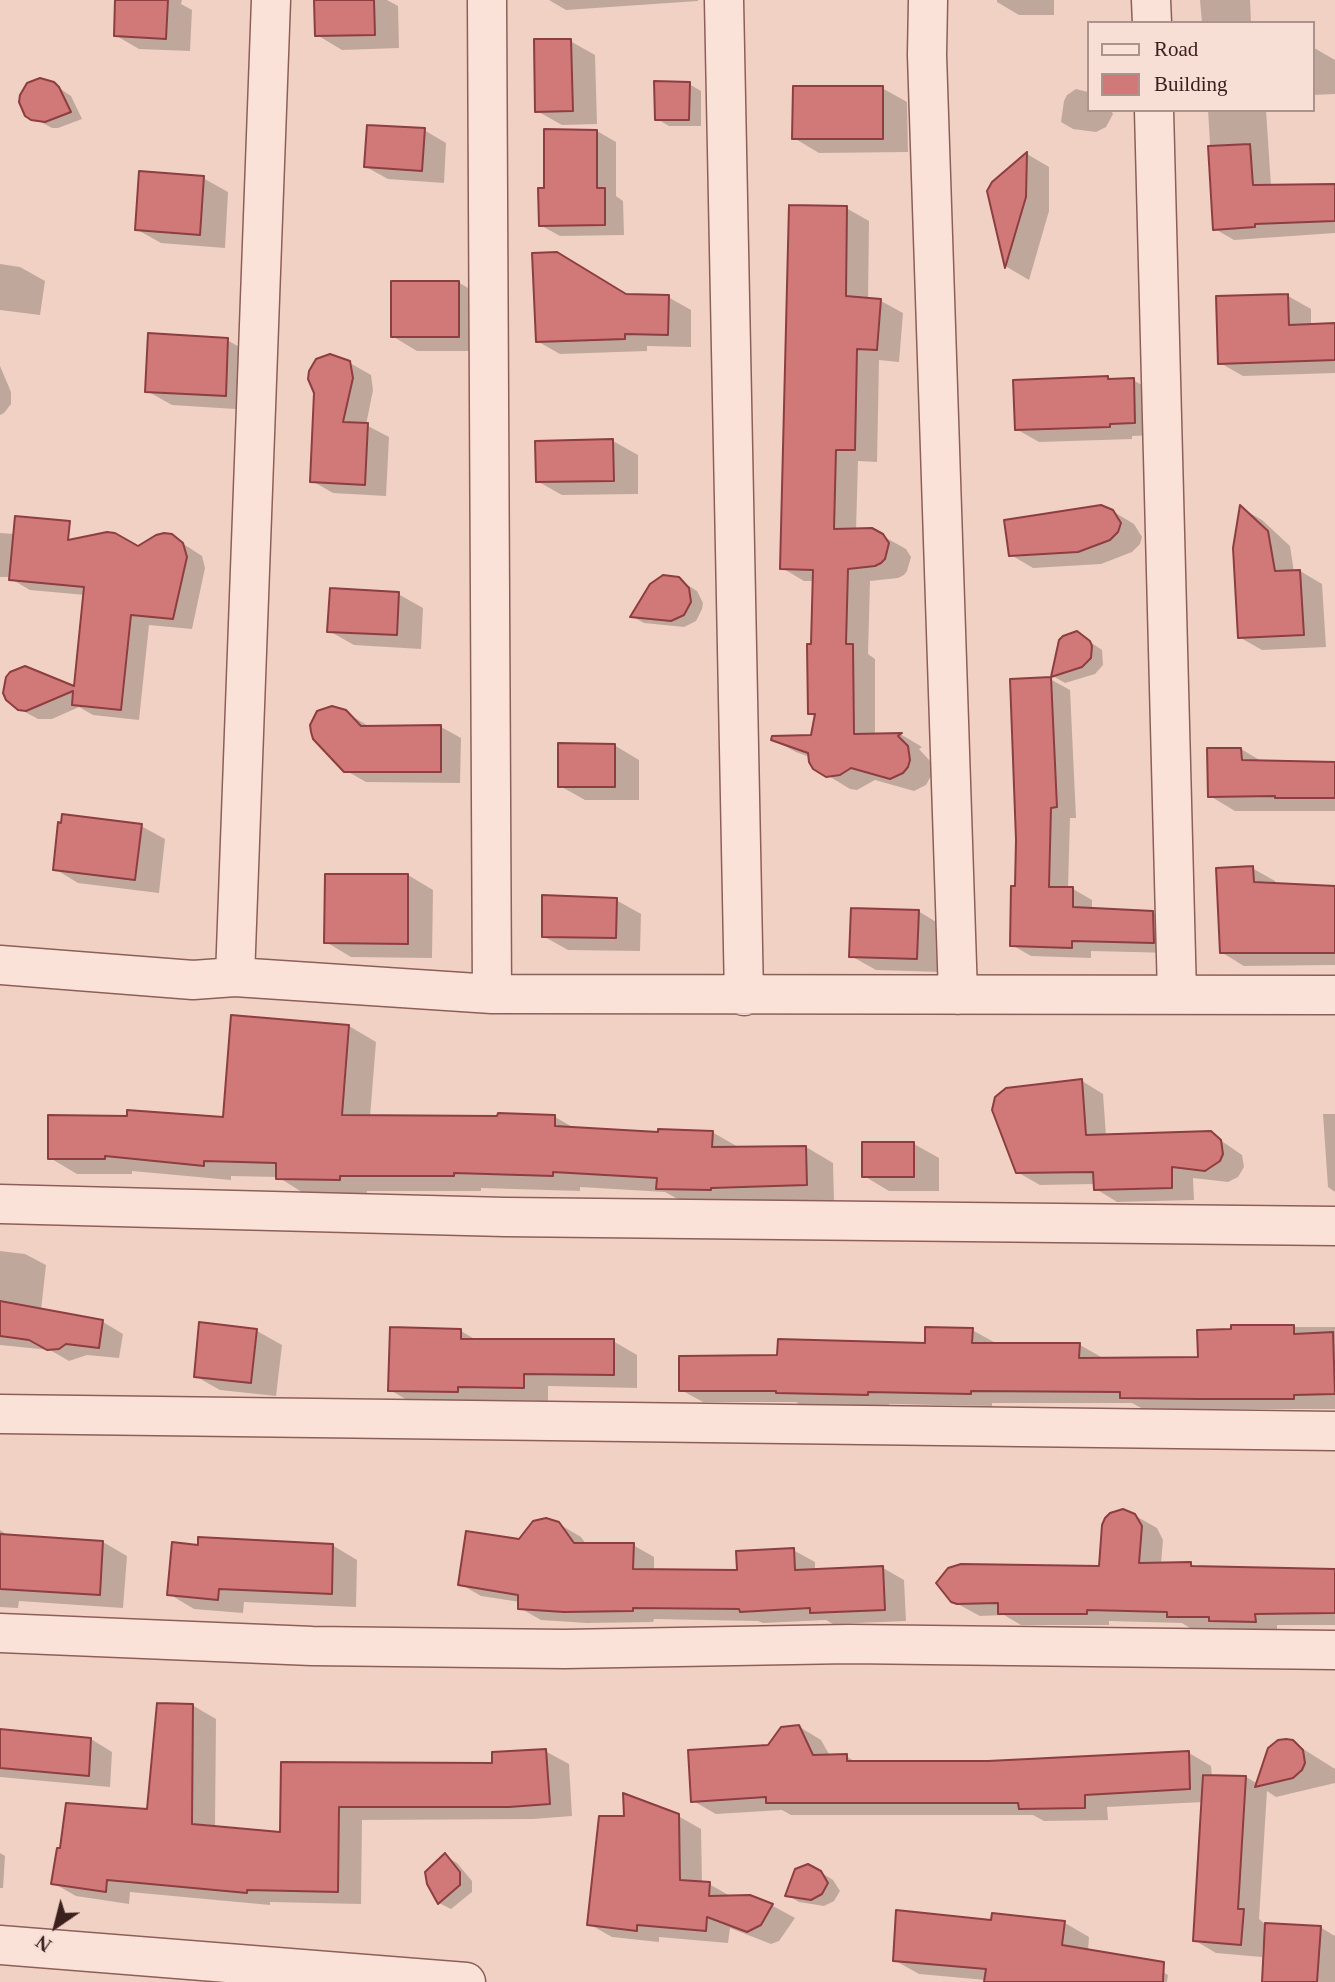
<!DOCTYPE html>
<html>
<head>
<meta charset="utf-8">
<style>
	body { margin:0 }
	#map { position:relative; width:1335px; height:1982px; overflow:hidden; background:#f1d1c4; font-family:Georgia,serif }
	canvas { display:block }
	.legend { position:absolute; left:1087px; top:21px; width:228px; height:91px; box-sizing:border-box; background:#f7dfd5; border:2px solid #ac938c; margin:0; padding:9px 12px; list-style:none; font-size:21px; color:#3c201e }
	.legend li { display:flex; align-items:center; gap:14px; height:35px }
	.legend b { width:35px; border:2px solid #ac938c }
	.north { position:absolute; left:21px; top:1891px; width:70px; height:70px; -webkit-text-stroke:5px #f7dfd5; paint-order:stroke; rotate:215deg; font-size:19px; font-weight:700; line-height:28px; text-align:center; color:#3c201e }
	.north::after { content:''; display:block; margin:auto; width:24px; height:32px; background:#3c201e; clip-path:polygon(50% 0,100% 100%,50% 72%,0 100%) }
</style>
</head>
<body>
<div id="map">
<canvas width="1335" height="1982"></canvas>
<ul class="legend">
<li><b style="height:9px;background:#fbe2d8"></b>Road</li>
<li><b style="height:19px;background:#d17879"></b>Building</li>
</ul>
<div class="north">N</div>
</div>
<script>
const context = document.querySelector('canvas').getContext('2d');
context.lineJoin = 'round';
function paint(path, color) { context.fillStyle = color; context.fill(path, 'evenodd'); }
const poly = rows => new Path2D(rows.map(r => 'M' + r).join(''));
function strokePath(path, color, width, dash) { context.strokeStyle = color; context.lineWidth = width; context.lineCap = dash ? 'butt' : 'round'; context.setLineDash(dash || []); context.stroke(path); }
paint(poly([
	[117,0,182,0,181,4,192,10,190,51,139,49,115,35],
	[316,0,387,0,398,6,399,48,342,50,317,35],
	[549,0,698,0,698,1,566,10],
	[997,0,1054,0,1054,15,1019,15,997,2],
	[1200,0,1250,0,1251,23,1202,23],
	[570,41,595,55,597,124,562,125,537,111],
	[1312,49,1316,49,1335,60,1335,94,1312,95],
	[47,80,71,96,82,119,58,128,52,128,26,114],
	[689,84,701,91,701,126,669,126,657,119],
	[882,88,907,102,908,152,819,153,794,138],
	[1076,89,1088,92,1088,110,1111,110,1113,114,1106,127,1096,132,1073,129,1061,122,1064,101,1067,95],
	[1208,110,1266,110,1271,186,1335,186,1335,233,1234,240,1215,229],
	[424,130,446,143,444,183,388,179,366,167],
	[597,131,616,142,616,196,623,201,624,235,560,236,540,225,546,190],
	[1027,154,1049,167,1049,211,1029,280,1007,267,989,192,993,183],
	[203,178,228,192,225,248,161,243,136,229],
	[846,208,869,221,868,300,881,301,903,313,899,362,879,360,877,462,858,461,856,531,872,530,906,549,911,557,907,571,904,575,898,578,870,581,868,654,875,659,875,736,902,735,922,747,919,749,930,761,932,774,926,785,914,791,875,780,857,790,850,789,827,775,810,757,796,752,773,740,813,737,816,717,809,713,815,581,804,581,782,568],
	[0,264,20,267,45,281,40,315,0,310],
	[458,282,483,297,483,351,417,351,392,336],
	[627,296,668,297,691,310,691,347,647,346,647,351,560,354,537,341],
	[1288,296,1311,309,1311,326,1335,325,1335,373,1243,376,1220,363],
	[227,340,252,354,251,410,172,405,147,391],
	[350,363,371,375,373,390,366,425,389,437,386,496,333,493,312,481,316,392],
	[0,366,11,392,11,404,4,413,0,415],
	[1107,378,1113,381,1133,380,1156,393,1157,435,1132,436,1132,439,1039,442,1016,429],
	[613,441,638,455,638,494,562,495,537,481],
	[1241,508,1262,520,1290,546,1294,572,1300,571,1322,584,1326,647,1262,650,1239,637],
	[1112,511,1134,524,1142,537,1140,544,1132,552,1101,564,1033,568,1011,555],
	[0,533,68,538,73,541,139,548,171,536,202,556,205,568,192,629,149,625,139,720,93,715,79,707,52,719,38,719,12,705,75,689,85,595,30,590,11,579,11,577,0,577],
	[678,579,697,591,703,603,702,609,696,621,684,627,644,623,633,617],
	[398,594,423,608,421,649,354,645,329,631],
	[1077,633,1102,650,1103,665,1095,674,1065,683,1053,676],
	[1050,679,1070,690,1076,818,1070,818,1068,889,1073,889,1092,900,1092,910,1152,912,1172,924,1173,953,1091,951,1091,958,1031,956,1012,945,1017,888],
	[345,712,370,727,441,727,461,738,460,783,366,782,345,770],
	[614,745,639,760,639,800,585,800,560,786],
	[1241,749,1263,762,1335,763,1335,811,1235,811,1210,796],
	[141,826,165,839,159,893,78,883,55,869],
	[1252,868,1275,881,1276,885,1335,888,1335,965,1244,966,1221,952],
	[408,875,433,890,432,958,351,957,326,942],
	[616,900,641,914,640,951,568,950,543,936],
	[918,911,943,926,942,972,876,970,851,956],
	[349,1026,376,1042,370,1117,555,1117,576,1129,660,1134,712,1132,740,1148,806,1147,833,1163,834,1200,685,1203,665,1192,580,1187,580,1191,481,1188,481,1191,367,1191,367,1195,305,1194,278,1177,231,1176,231,1180,132,1171,132,1174,77,1174,50,1158,225,1119],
	[1082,1081,1103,1094,1106,1136,1210,1133,1242,1155,1244,1167,1238,1177,1228,1182,1193,1178,1194,1200,1117,1202,1096,1189,1095,1184,1040,1185,1017,1172],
	[1323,1114,1335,1114,1335,1192,1328,1187],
	[914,1144,939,1158,939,1191,889,1191,864,1176],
	[0,1251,25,1254,46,1265,41,1310,103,1322,123,1334,119,1358,87,1355,69,1361,50,1350,0,1345],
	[1233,1327,1335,1327,1335,1409,1143,1409,1132,1403,992,1403,992,1406,889,1404,889,1406,799,1404,796,1402,703,1402,681,1390,779,1356,926,1345,972,1330,994,1342,994,1345,1080,1345,1101,1357,1101,1360,1199,1359,1233,1330],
	[257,1331,282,1345,276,1396,220,1390,195,1376],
	[461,1331,478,1341,613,1341,637,1355,637,1388,548,1386,548,1401,482,1400,482,1405,414,1404,390,1390],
	[1134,1515,1157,1528,1163,1540,1161,1564,1191,1564,1198,1568,1335,1571,1335,1625,1277,1625,1277,1633,1232,1632,1225,1628,1190,1628,1182,1623,1109,1621,1109,1625,1021,1625,1004,1615,980,1616,952,1601,1101,1568],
	[559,1524,581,1537,586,1544,633,1545,654,1557,654,1571,739,1571,793,1550,815,1562,815,1571,883,1568,904,1580,906,1621,833,1624,826,1620,763,1623,758,1621,654,1619,653,1622,587,1623,541,1620,520,1608,520,1602,481,1596,460,1584,520,1541],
	[0,1530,10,1537,103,1542,127,1556,123,1608,19,1601,18,1608,0,1607],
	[332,1545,357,1560,356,1607,244,1602,243,1613,194,1609,169,1594,199,1547],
	[192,1705,216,1719,215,1828,281,1834,283,1764,494,1765,545,1751,569,1764,572,1816,533,1819,362,1820,361,1904,270,1902,270,1905,130,1892,129,1904,76,1896,53,1883,148,1811],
	[798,1726,821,1740,830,1756,846,1756,857,1763,988,1763,1189,1753,1211,1766,1212,1777,1246,1777,1258,1784,1292,1742,1335,1769,1335,1783,1276,1797,1267,1791,1259,1919,1265,1924,1320,1927,1335,1936,1335,1982,1264,1982,1266,1945,1263,1945,1262,1957,1216,1953,1194,1940,1203,1802,1107,1807,1108,1820,1044,1821,1033,1815,791,1815,782,1810,716,1814,693,1801],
	[0,1731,91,1739,112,1752,110,1787,0,1777],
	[678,1816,701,1829,702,1884,709,1884,732,1897,750,1897,773,1906,795,1918,779,1941,771,1944,730,1928,728,1943,659,1937,659,1942,612,1937,589,1924],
	[0,1853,5,1856,3,1888,0,1888],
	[445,1856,457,1863,472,1881,472,1892,451,1909,439,1903],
	[820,1872,833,1880,840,1891,834,1901,824,1906,799,1902,787,1895],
	[1065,1923,1089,1937,1088,1951,1143,1961,1168,1975,1167,1982,986,1982,986,1980,919,1974,894,1960]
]), '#0003');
const building = poly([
	[115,0,168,0,166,39,114,36,115,0],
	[314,0,374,0,375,35,315,36,314,0],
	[534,39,571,39,573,111,535,112,534,39],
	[40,78,54,82,59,87,71,112,45,122,31,120,25,116,19,102,20,95,27,83,40,78],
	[654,81,690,82,689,120,655,120,654,81],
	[793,86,883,86,883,139,792,139,793,86],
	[367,125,425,128,422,171,364,167,367,125],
	[544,129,597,130,597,188,605,188,605,225,539,226,538,188,544,188,544,129],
	[1250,144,1253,185,1335,184,1335,221,1255,224,1255,227,1213,230,1208,146,1250,144],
	[1027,152,1026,197,1005,268,987,191,992,182,1027,152],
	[139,171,204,176,200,235,135,230,139,171],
	[789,205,847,206,846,296,881,299,877,350,857,349,855,450,836,450,834,529,872,528,883,534,889,543,885,559,881,563,875,566,848,569,846,644,853,644,854,734,902,733,898,736,908,746,910,760,908,767,903,773,890,779,851,768,840,775,826,777,813,769,809,762,808,753,771,740,772,736,811,735,815,714,808,714,807,644,811,644,813,570,780,569,789,205],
	[557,252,626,294,669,295,668,335,625,334,625,339,536,342,532,253,557,252],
	[391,281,459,281,459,337,391,337,391,281],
	[1288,294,1289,325,1335,323,1335,360,1218,364,1216,296,1288,294],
	[148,333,228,338,226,396,145,392,148,333],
	[330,354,350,361,353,378,343,422,368,423,365,485,310,482,314,393,308,379,309,371,316,359,330,354],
	[1108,376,1108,379,1134,378,1135,423,1110,424,1110,427,1015,430,1013,380,1108,376],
	[613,439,614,481,536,482,535,441,613,439],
	[1101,505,1113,510,1121,523,1118,532,1110,540,1078,552,1009,556,1004,520,1101,505],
	[1240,505,1268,531,1275,571,1300,570,1304,635,1238,638,1233,548,1240,505],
	[15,516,70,521,68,540,107,532,115,533,138,546,156,535,164,533,172,534,183,543,187,557,173,619,131,615,121,710,72,705,73,691,26,711,18,710,6,700,3,693,6,677,10,672,25,666,74,686,84,587,9,580,15,516],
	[663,575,679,577,689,588,691,602,684,615,671,621,630,617,650,584,663,575],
	[330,588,399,592,397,635,327,632,330,588],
	[1077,631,1090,641,1092,646,1091,658,1082,667,1051,677,1059,640,1063,636,1077,631],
	[1051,677,1057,807,1051,808,1049,887,1073,887,1073,907,1153,911,1154,943,1072,941,1072,948,1010,946,1011,886,1015,886,1016,840,1010,679,1051,677],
	[332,706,346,710,361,726,441,725,441,772,344,772,313,739,311,732,310,725,317,711,332,706],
	[558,743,615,744,615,787,558,787,558,743],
	[1207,748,1241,748,1242,760,1335,762,1335,798,1275,798,1275,796,1208,797,1207,748],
	[62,814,142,824,135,880,53,870,58,822,61,823,62,814],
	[1253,866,1254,882,1335,886,1335,953,1220,953,1216,868,1253,866],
	[325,874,408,874,408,944,324,943,325,874],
	[542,895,617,898,616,938,542,937,542,895],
	[851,908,919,910,917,959,849,957,851,908],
	[231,1015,349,1025,342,1115,497,1116,498,1113,555,1115,555,1126,658,1132,658,1129,713,1131,712,1147,806,1146,807,1185,711,1188,711,1190,656,1189,657,1178,553,1172,553,1176,454,1173,454,1176,340,1176,340,1180,276,1179,276,1163,204,1161,204,1166,105,1156,105,1159,48,1159,48,1115,127,1116,127,1110,223,1117,231,1015],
	[1082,1079,1086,1135,1211,1131,1221,1140,1223,1154,1220,1161,1205,1171,1172,1167,1172,1188,1094,1190,1093,1172,1016,1173,992,1110,995,1097,1006,1088,1082,1079],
	[862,1142,914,1142,914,1177,862,1177,862,1142],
	[0,1301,103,1320,99,1348,66,1344,59,1349,47,1350,29,1340,0,1336,0,1301],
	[199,1322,257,1329,251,1383,194,1377,199,1322],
	[1231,1325,1294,1325,1294,1334,1333,1332,1335,1394,1294,1395,1294,1399,1199,1399,1120,1398,1120,1392,971,1391,971,1394,868,1392,868,1395,776,1393,776,1391,679,1391,679,1356,777,1355,778,1339,925,1343,925,1327,973,1328,972,1343,1080,1343,1079,1358,1198,1357,1197,1330,1231,1329,1231,1325],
	[390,1327,461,1329,461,1339,614,1339,614,1375,524,1374,524,1388,458,1387,458,1392,388,1391,390,1327],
	[1123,1509,1135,1514,1142,1526,1139,1563,1191,1562,1191,1566,1335,1569,1335,1613,1255,1614,1256,1622,1209,1621,1209,1617,1167,1617,1167,1612,1087,1610,1087,1614,998,1614,998,1603,957,1604,951,1602,936,1583,948,1568,961,1564,1099,1566,1102,1525,1105,1518,1110,1513,1123,1509],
	[546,1518,559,1522,574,1543,634,1543,633,1569,737,1570,736,1551,794,1548,795,1570,883,1566,885,1610,810,1613,810,1608,740,1612,739,1609,633,1608,633,1611,564,1612,518,1609,518,1595,458,1585,466,1531,519,1539,533,1521,546,1518],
	[0,1534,103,1541,100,1595,0,1589,0,1534],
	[198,1537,333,1544,332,1594,219,1589,218,1600,167,1595,172,1542,198,1545,198,1537],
	[157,1703,193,1704,192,1824,280,1832,281,1762,492,1763,492,1752,546,1749,550,1804,509,1807,339,1807,338,1892,247,1890,247,1893,107,1880,106,1892,51,1884,57,1848,60,1848,66,1803,147,1809,157,1703],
	[799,1725,813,1755,847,1754,847,1761,988,1761,1189,1751,1190,1789,1085,1795,1085,1808,1019,1809,1018,1803,766,1803,766,1797,691,1802,688,1750,768,1745,781,1727,799,1725],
	[0,1729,91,1738,89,1776,0,1768,0,1729],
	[1286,1739,1293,1740,1303,1750,1305,1763,1302,1770,1293,1778,1255,1787,1268,1748,1278,1740,1286,1739],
	[1203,1775,1246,1776,1238,1909,1244,1909,1241,1945,1193,1941,1203,1775],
	[623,1793,679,1814,680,1880,710,1882,709,1896,750,1895,773,1904,761,1925,747,1932,707,1917,706,1931,637,1925,637,1931,587,1925,599,1816,624,1816,623,1793],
	[445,1853,460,1872,460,1885,438,1904,427,1884,425,1872,445,1853],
	[808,1864,821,1871,828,1883,822,1894,811,1900,785,1896,795,1869,808,1864],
	[896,1910,991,1920,992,1913,1065,1921,1062,1945,1164,1962,1163,1982,984,1982,986,1969,893,1961,896,1910],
	[1265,1923,1321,1926,1317,1982,1262,1982,1265,1923]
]);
paint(building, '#d17879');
strokePath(building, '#8d3e40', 2);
const street = poly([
	[487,0,492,994],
	[724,0,744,996],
	[928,0,927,55,958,995],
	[1151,0,1152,23],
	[1154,110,1177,995],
	[0,965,193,980,235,977,492,994,1335,995],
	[235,977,271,0],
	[0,1204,505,1217,1335,1226],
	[0,1414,1335,1431],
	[0,1633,312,1646,564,1649,849,1644,1335,1650],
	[0,1945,466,1982]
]);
strokePath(street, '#8d5f59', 41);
strokePath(street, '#fbe2d8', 38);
</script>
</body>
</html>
